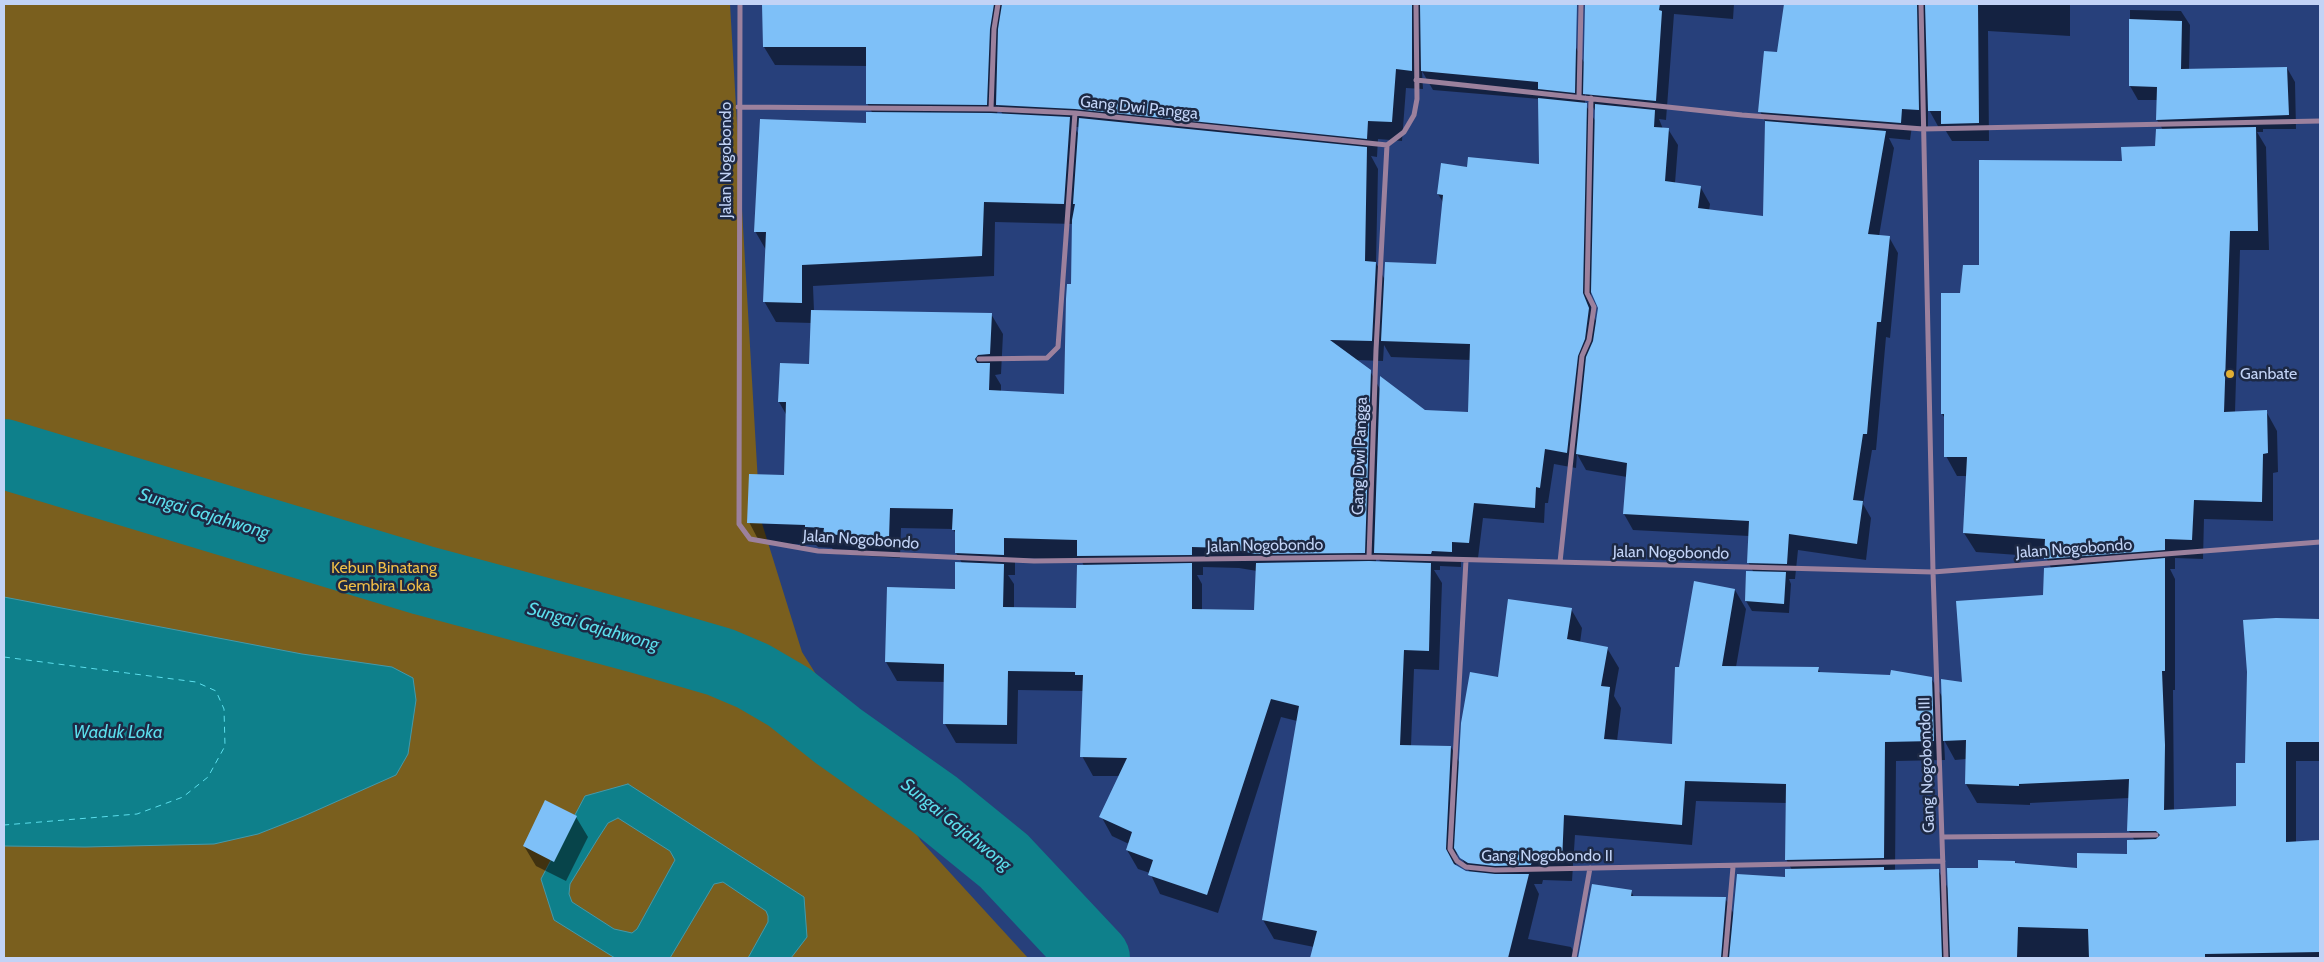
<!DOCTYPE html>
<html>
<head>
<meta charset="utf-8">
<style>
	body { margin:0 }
	#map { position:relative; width:2324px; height:962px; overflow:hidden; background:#27407b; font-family:Cabin,sans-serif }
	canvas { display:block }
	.frame { position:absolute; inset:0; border:5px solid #c2d3f6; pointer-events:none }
</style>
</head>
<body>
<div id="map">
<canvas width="2324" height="962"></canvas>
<div class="frame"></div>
</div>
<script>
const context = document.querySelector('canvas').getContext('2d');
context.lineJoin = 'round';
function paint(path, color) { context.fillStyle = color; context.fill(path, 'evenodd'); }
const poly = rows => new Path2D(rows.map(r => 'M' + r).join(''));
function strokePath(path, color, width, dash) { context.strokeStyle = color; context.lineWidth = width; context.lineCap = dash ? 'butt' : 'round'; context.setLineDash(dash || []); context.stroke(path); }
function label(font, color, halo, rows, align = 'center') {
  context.font = font + ' Cabin,sans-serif'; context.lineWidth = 5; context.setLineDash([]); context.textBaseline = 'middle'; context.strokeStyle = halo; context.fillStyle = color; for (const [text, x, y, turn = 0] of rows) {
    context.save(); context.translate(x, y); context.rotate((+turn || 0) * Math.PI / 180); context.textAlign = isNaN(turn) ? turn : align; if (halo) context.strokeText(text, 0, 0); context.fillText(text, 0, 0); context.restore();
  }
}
paint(poly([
	[4,4,730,4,760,517,802,652,921,841,1028,958,4,958]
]), '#7a5f1e');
const water = poly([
	[4,597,302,654,392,667,413,678,416,700,408,754,396,775,304,816,258,834,214,844,85,847,4,846,4,597],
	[628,784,804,897,807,937,791,958,748,958,768,922,768,916,766,911,723,882,714,884,670,958,615,958,554,920,541,879,585,796,628,784],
	[618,818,670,851,675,860,637,929,632,933,614,929,572,902,569,894,570,884,597,840,608,823,618,818]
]);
paint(water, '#0e808b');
strokePath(water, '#4499ab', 1);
paint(poly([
	[790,4,1537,4,1536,48,1575,46,1585,64,1594,45,1597,4,1734,4,1733,19,1674,14,1666,120,1659,119,1663,129,1668,129,1678,145,1675,183,1701,188,1710,204,1709,211,1764,218,1766,123,1760,111,1778,54,1785,4,2070,4,2070,36,1988,31,1989,141,1952,141,1944,128,1939,128,1928,108,1928,127,1912,126,1910,140,1889,138,1894,148,1879,236,1889,237,1898,253,1890,338,1886,337,1876,450,1872,450,1863,504,1871,518,1866,560,1798,550,1795,579,1789,579,1791,584,1789,613,1752,611,1746,601,1754,573,1748,562,1749,536,1633,530,1624,514,1627,477,1586,470,1577,454,1576,468,1554,464,1548,503,1545,503,1544,523,1483,518,1478,558,1461,557,1461,567,1440,566,1440,570,1434,570,1442,583,1439,670,1414,669,1411,746,1451,747,1460,764,1499,679,1571,609,1582,628,1580,643,1607,648,1619,668,1614,696,1621,708,1617,741,1673,746,1680,668,1735,590,1746,609,1736,667,1818,668,1821,674,1931,678,1943,698,1963,684,2045,597,2051,568,2046,557,1976,552,1964,533,1968,476,1957,476,1946,456,1946,420,1942,414,1962,294,1980,266,2123,162,2157,147,2163,130,2157,120,2158,100,2138,100,2130,86,2130,10,2181,11,2190,25,2189,70,2287,68,2295,82,2296,129,2263,129,2263,132,2257,132,2266,147,2269,250,2240,250,2235,412,2266,411,2277,431,2278,472,2273,473,2273,521,2204,519,2203,559,2175,558,2175,569,2170,569,2175,579,2175,690,2173,690,2174,811,2237,807,2275,619,2320,620,2320,761,2296,761,2296,843,2320,842,2320,958,1580,958,1593,885,1631,891,1634,897,1725,898,1734,914,1786,878,1792,870,1786,859,1787,803,1696,801,1692,845,1575,835,1572,881,1543,880,1542,884,1534,884,1539,894,1528,939,1571,947,1577,958,1312,958,1314,947,1274,939,1263,920,1297,721,1281,717,1218,913,1160,894,1150,873,1138,869,1127,850,1129,844,1112,836,1101,816,1119,776,1093,776,1082,756,1084,691,1018,690,1017,744,956,743,945,724,945,682,897,681,886,662,956,590,962,563,956,553,957,536,953,529,901,528,900,558,836,554,832,548,818,547,816,545,760,543,749,522,785,476,787,416,779,402,810,365,812,323,776,322,764,301,766,250,755,231,867,124,873,114,867,103,867,66,775,65,764,47],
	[1422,71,1433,90,1540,99,1540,165,1468,169,1438,194,1444,204,1437,265,1385,280,1376,263,1378,169,1371,156,1377,157,1378,139,1402,141,1406,88,1423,89],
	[1585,94,1596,112,1596,122,1585,104],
	[998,106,1003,115,997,115],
	[1074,127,1080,127,1079,135],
	[995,222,1074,224,1066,395,1001,392,1001,385,995,375,1001,374,1003,334,991,314,814,311,813,286,994,276],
	[1591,289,1600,307,1597,323,1591,310],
	[1384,345,1391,357,1471,360,1469,414,1425,411,1380,389,1370,371,1356,360,1383,361],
	[1376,555,1382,564,1376,564],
	[1015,558,1081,560,1084,566,1078,609,1014,608,1014,584,1008,575,1015,575],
	[1203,567,1239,568,1257,571,1255,611,1202,610,1202,584,1197,575,1203,575],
	[1944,740,1955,760,1966,759,1966,784,1977,803,2030,805,2030,803,2129,798,2129,831,2135,841,2128,856,2078,869,2016,864,2015,862,1979,869,1949,890,1938,870,1895,871,1896,761,1945,760],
	[1457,850,1470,873,1456,867],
	[576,817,588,837,566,881,536,866,524,846]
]), '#0007');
strokePath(poly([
	[4,454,422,580,641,639,720,662,753,676,789,697,838,736,934,804,1004,861,1095,958]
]), '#0e808b', 70);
strokePath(poly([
	[4,657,196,682,216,691,224,709,225,746,208,777,183,797,137,814,4,825]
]), '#5bdeec', 1, [6, 5]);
paint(poly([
	[762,4,994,4,990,29,987,105,866,104,866,47,763,47],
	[1002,4,1412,4,1412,71,1396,69,1392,122,1368,121,1367,139,1075,109,996,105,998,29],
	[1420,4,1577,4,1575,93,1538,89,1538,82,1421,71],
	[1585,4,1660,4,1659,10,1662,11,1656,101,1583,94],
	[1784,4,1917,4,1919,110,1902,109,1901,123,1758,112,1764,51,1777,52],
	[1925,4,1978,4,1979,123,1941,124,1941,111,1928,111],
	[2129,19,2182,21,2181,69,2287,67,2289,115,2156,120,2157,87,2129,86],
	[1538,98,1587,103,1583,293,1589,308,1585,339,1578,356,1567,453,1545,449,1540,488,1536,487,1535,508,1474,503,1469,543,1452,542,1452,552,1432,551,1431,554,1374,553,1380,376,1425,410,1468,412,1470,344,1381,341,1385,262,1436,264,1443,195,1437,194,1441,163,1467,167,1468,157,1539,164],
	[1595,104,1655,110,1654,127,1669,128,1665,181,1701,186,1698,208,1763,216,1765,121,1886,131,1868,234,1890,236,1881,322,1877,322,1867,434,1863,434,1853,500,1863,501,1857,544,1789,534,1787,564,1747,563,1749,521,1623,514,1627,463,1576,454,1586,357,1593,341,1598,308,1591,292],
	[866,112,991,113,1070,117,1064,204,984,202,982,256,802,265,802,303,763,302,766,232,754,232,760,119,866,123],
	[1079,118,1367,147,1365,261,1376,262,1372,341,1330,340,1371,370,1365,553,1256,554,1227,548,1192,547,1192,555,1077,556,1077,540,1004,538,1004,555,955,553,955,530,952,530,953,509,890,508,889,538,823,534,824,528,805,527,805,525,747,523,749,474,784,475,786,402,778,402,780,363,809,364,811,310,992,313,990,354,978,355,975,359,977,363,990,363,989,390,1064,394,1066,299,1067,284,1071,284,1072,220,1075,204,1073,204],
	[2256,127,2258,231,2230,231,2224,412,2267,410,2268,453,2263,454,2262,502,2194,500,2192,540,2165,539,2165,550,2044,559,2045,539,1963,533,1967,457,1944,457,1944,414,1941,414,1941,293,1960,293,1963,265,1979,265,1979,160,2122,161,2121,147,2155,146,2156,129],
	[2165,558,2165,671,2162,671,2165,745,2164,810,2236,806,2236,763,2245,763,2247,672,2243,620,2276,618,2320,619,2320,742,2286,742,2286,842,2320,840,2320,952,2205,954,2205,958,2089,958,2088,929,2018,927,2017,958,1950,958,1947,868,1978,868,1978,860,2015,861,2015,863,2077,868,2077,853,2127,854,2127,840,2156,839,2160,835,2156,831,2127,831,2129,779,2019,784,2019,786,1965,784,1966,740,1943,741,1941,679,1962,682,1956,601,2043,595,2044,568],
	[1369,561,1431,563,1429,651,1404,650,1400,745,1451,746,1446,849,1454,864,1466,871,1495,874,1529,874,1508,958,1310,958,1317,931,1262,920,1299,706,1271,699,1207,895,1148,875,1153,860,1126,850,1132,832,1099,817,1127,758,1080,757,1083,675,1075,675,1075,672,1008,671,1007,725,943,724,944,664,885,662,887,587,955,589,955,562,1004,564,1003,607,1076,608,1077,565,1192,563,1192,609,1254,610,1256,563],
	[1746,571,1786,572,1784,604,1745,601],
	[1694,581,1735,589,1722,666,1819,667,1818,672,1890,675,1891,670,1932,677,1934,741,1885,742,1884,858,1785,860,1786,784,1685,781,1682,825,1564,815,1562,862,1532,860,1531,865,1495,866,1468,863,1460,858,1454,848,1461,723,1470,672,1498,677,1508,599,1572,608,1567,639,1608,647,1601,686,1610,687,1604,739,1672,744,1675,667,1679,667],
	[545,800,577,816,554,862,523,846],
	[1884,867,1884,870,1939,869,1942,958,1729,958,1737,874,1785,877,1785,869],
	[1592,884,1632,890,1631,896,1726,897,1721,958,1578,958]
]), '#7ec0f8');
strokePath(poly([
	[740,4,739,524,750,539,818,551,1034,561,1369,557,1933,572,2320,542],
	[998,4,994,29,991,109,1075,113,1387,145],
	[1921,4,1933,572,1946,958],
	[1416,80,1742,115,1923,129,2320,121],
	[1579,97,1581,4],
	[738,107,991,109],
	[979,359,1047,358,1058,347,1075,113],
	[1369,557,1376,350,1387,145,1404,132,1414,115,1417,99,1416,4],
	[1466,560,1450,849,1457,861,1466,867,1495,870,1943,861],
	[1560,562,1582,356,1589,340,1594,307,1587,293,1591,98],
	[1942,837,2156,835],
	[1574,958,1590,868],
	[1725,958,1733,867]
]), '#9c819d', 5);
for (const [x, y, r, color] of [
	[2230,374,5,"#e1af34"]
]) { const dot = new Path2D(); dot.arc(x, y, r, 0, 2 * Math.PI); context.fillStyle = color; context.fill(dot); strokePath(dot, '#1d2944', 2); }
label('16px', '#c2d3f6', '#1d2944', [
	["Gang Dwi Pangga",1139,108,6],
	["Jalan Nogobondo",726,160,-90],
	["Gang Dwi Pangga",1360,456,-88],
	["Jalan Nogobondo",861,540,4],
	["Jalan Nogobondo",1265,546,-1],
	["Jalan Nogobondo",2074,549,-4],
	["Jalan Nogobondo",1671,553,1],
	["Gang Nogobondo III",1927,765,-92],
	["Gang Nogobondo II",1547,856]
]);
label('16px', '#c2d3f6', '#1d2944', [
	["Ganbate",2240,374]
], 'left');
label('16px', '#f1be47', '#1d2944', [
	["Kebun Binatang",384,568],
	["Gembira Loka",384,586]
]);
label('italic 18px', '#5bdeec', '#1d2944', [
	["Sungai Gajahwong",204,514,17],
	["Sungai Gajahwong",593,627,16],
	["Waduk Loka",118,733],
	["Sungai Gajahwong",956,825,39]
]);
</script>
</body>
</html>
